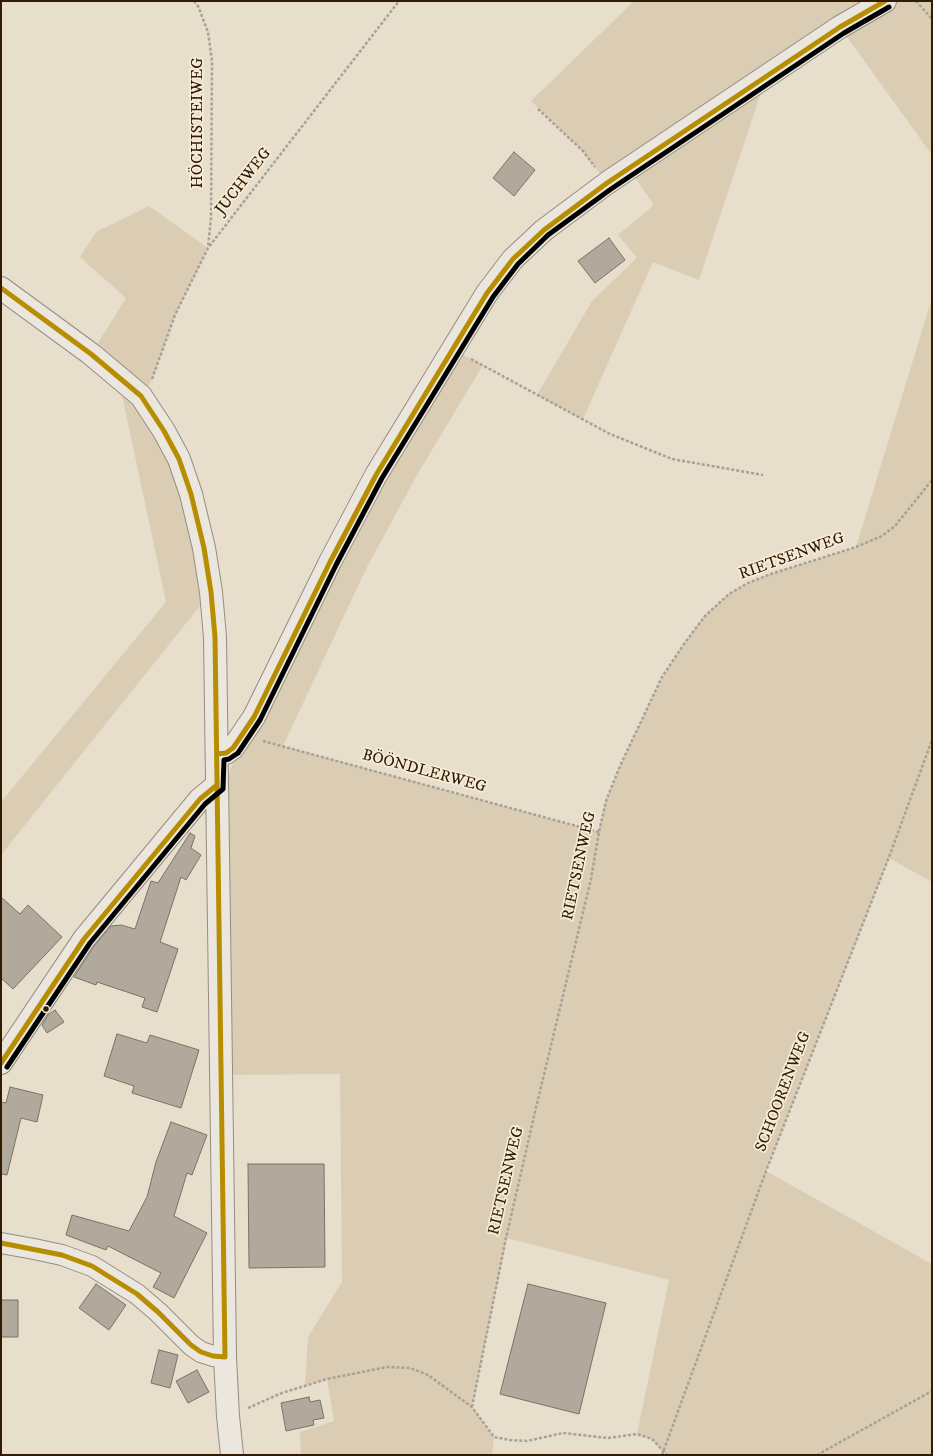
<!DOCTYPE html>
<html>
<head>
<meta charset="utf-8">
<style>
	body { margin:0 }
	#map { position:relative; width:933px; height:1456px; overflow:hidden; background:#e7decc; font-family:"IM FELL DW Pica",serif }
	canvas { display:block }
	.frame { position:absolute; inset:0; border:2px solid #311b02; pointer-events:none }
</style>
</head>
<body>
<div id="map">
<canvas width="933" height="1456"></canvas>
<div class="frame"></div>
</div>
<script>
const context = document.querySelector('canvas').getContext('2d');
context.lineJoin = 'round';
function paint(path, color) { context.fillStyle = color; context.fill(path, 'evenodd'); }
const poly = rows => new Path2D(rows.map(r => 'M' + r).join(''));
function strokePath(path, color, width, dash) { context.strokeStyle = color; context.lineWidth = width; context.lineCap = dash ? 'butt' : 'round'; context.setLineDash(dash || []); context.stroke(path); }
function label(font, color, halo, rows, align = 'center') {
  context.font = font + ' "IM FELL DW Pica",serif'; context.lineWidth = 3.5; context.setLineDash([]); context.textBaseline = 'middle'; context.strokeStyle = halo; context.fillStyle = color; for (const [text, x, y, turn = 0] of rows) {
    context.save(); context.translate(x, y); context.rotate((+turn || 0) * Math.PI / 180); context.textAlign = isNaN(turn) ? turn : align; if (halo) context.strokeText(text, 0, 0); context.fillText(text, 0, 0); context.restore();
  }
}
paint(poly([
	[634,1,932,1,932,155,840,27,766,77,699,280,653,262,583,419,537,395,592,301,637,258,618,235,654,205,629,169,607,183,583,151,531,101],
	[149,206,208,248,175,315,152,380,141,396,164,431,211,592,1,855,1,802,166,602,118,376,91,354,126,298,80,257,96,232],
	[932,298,932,882,889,858,766,1171,932,1264,932,1455,662,1455,663,1451,652,1439,637,1434,669,1280,507,1238,472,1407,494,1437,492,1455,301,1455,300,1432,334,1421,327,1379,305,1386,308,1337,342,1282,340,1074,221,1075,223,790,243,735,451,349,483,365,417,475,366,569,283,746,598,832,606,801,620,766,662,678,684,644,705,616,729,594,748,583,771,574,856,547]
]), '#dbcdb4');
const building = poly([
	[514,152,535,170,514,196,493,178,514,152],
	[609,238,625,260,595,283,578,261,609,238],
	[190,833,195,836,191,848,201,855,186,880,181,877,160,942,178,949,157,1012,142,1007,145,998,97,982,96,985,74,977,94,946,111,926,121,925,135,929,151,881,158,883,190,833],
	[1,897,20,914,28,905,62,937,13,989,1,978,1,897],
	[55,1010,64,1022,47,1033,42,1025,48,1015,55,1010],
	[117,1034,147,1043,150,1035,199,1050,181,1108,132,1093,134,1086,104,1076,117,1034],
	[10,1087,43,1095,37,1122,21,1118,7,1175,1,1174,1,1102,6,1103,10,1087],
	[171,1122,207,1135,192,1175,187,1173,174,1216,207,1233,174,1298,153,1287,161,1273,108,1246,106,1250,66,1235,72,1215,129,1231,147,1197,156,1162,171,1122],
	[248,1164,324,1164,325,1267,249,1268,248,1164],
	[96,1284,126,1305,109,1330,79,1308,96,1284],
	[528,1284,606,1303,579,1414,500,1394,528,1284],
	[1,1300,18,1300,18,1337,1,1337,1,1300],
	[159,1350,178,1355,170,1388,151,1383,159,1350],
	[197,1370,209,1392,188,1403,176,1381,197,1370],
	[309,1397,310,1402,320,1400,324,1418,313,1420,314,1425,286,1431,281,1403,309,1397]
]);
paint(building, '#b1aa9c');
strokePath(building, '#7b7265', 1);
const minor = poly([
	[1,1243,34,1249,62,1255,92,1266,137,1294,158,1312,191,1345,201,1352,213,1356,225,1357]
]);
const tertiary = poly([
	[1,288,91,354,141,396,164,431,179,459,191,494,204,548,211,592,215,637,225,1357,228,1416,232,1455],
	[217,754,226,753,233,748,254,717,330,562,376,475,487,293,513,259,544,230,607,183,840,27,885,1],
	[1,1063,84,939,200,799,217,785]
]);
strokePath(minor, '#958d80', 22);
strokePath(tertiary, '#958d80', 24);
strokePath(poly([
	[194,1,198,6,208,32,212,61,211,218,208,247],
	[916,1,932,19],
	[538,109,583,151,595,167],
	[471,359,610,434,672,459,763,475],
	[152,379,175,315,208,248,399,1],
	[263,741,599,832],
	[472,1407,506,1238,535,1112,591,879,599,832,606,801,620,766,662,677,684,644,705,616,729,594,748,583,771,574,856,547,882,536,895,526,932,480],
	[248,1408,282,1393,327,1379,387,1367,410,1368,428,1375,472,1407,494,1437,510,1440,527,1441,563,1433,608,1438,637,1434,652,1439,667,1455],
	[662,1455,766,1171,889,857,932,740],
	[817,1455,932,1391]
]), '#a7a197', 2.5, [3, 2]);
strokePath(minor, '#ece7de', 20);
strokePath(tertiary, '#ece7de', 22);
strokePath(poly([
	[1,288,91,354,141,396,164,431,179,459,191,494,204,548,211,592,215,637,225,1357],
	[217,754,226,753,233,748,254,717,330,562,376,475,487,293,513,259,544,230,607,183,840,27,885,1],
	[1,1063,84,939,200,799,217,785],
	[1,1243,62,1255,92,1266,137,1294,158,1312,191,1345,201,1352,213,1356,225,1357]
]), '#b78e01', 5);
strokePath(poly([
	[7,1067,90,943,205,804,223,789,224,760,229,759,238,753,260,720,336,565,382,478,493,297,518,264,548,235,611,189,844,33,889,7]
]), '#000', 5);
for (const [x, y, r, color] of [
	[46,1009,3.5,"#311b02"]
]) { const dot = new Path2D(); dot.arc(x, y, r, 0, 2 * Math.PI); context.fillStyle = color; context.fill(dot); strokePath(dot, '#f7ecd7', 1.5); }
label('16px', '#311b02', '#f7ecd7', [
	["HÖCHISTEIWEG",199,123,-90],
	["JUCHWEG",244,182,-52],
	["RIETSENWEG",792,557,-20],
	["BÖÖNDLERWEG",424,772,15],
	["RIETSENWEG",580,866,-78],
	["SCHOORENWEG",784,1092,-69],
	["RIETSENWEG",507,1181,-77]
]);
</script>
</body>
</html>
